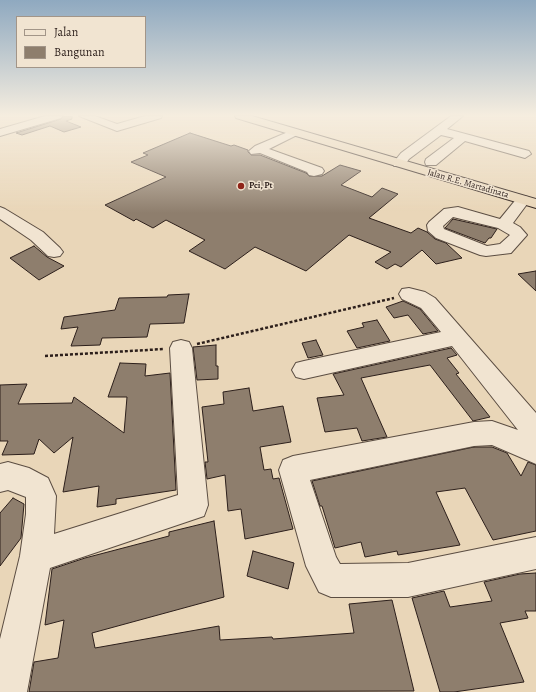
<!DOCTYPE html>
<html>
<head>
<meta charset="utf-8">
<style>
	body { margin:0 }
	#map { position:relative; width:536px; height:692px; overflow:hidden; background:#e9d6b8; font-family:Alegreya,serif }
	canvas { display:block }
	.legend { position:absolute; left:16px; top:16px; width:130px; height:52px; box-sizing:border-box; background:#f1e4d1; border:1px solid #a29588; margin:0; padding:5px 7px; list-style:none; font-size:12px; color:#2c1f1b }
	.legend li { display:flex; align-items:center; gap:8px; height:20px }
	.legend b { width:20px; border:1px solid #a29588 }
</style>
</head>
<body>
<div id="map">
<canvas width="536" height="692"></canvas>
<ul class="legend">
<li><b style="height:5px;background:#f1e4d1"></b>Jalan</li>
<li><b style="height:11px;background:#8e7e6d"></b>Bangunan</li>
</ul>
</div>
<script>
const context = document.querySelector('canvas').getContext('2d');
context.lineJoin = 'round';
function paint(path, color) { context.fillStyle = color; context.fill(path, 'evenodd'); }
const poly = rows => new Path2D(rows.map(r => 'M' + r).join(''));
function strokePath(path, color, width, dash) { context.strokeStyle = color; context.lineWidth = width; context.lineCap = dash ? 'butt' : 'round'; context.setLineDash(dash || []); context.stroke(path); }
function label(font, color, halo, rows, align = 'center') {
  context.font = font + ' Alegreya,serif'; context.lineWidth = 3; context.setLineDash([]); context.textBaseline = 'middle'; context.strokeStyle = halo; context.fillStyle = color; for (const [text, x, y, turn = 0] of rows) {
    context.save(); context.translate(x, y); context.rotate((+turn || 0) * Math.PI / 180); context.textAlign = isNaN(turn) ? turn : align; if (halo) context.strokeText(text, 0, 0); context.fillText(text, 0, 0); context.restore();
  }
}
const building = poly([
	[63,116,72,116,72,119,66,121,81,127,64,132,50,126,22,135,16,133,61,119,63,116],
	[190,133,231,146,234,145,248,150,248,152,251,155,260,155,306,173,309,176,322,176,340,165,361,171,341,185,372,197,382,188,398,194,369,218,411,233,418,228,427,232,435,239,446,243,462,258,436,264,422,250,401,267,395,264,387,269,375,262,391,252,349,235,306,271,255,247,225,269,189,251,205,240,166,220,153,228,136,219,134,221,105,205,166,177,131,162,148,155,143,153,190,133],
	[453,219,497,229,491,238,489,238,485,243,445,228,453,219],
	[34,246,47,257,64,266,39,280,10,258,34,246],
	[536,271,536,291,518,274,536,271],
	[189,294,184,323,150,324,147,337,102,338,100,345,71,346,78,327,61,329,64,317,115,310,119,298,167,297,168,295,189,294],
	[403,301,420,309,438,331,423,334,408,315,394,318,386,307,403,301],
	[377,320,390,341,357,348,347,331,364,327,362,323,377,320],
	[316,340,323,355,308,358,302,343,316,340],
	[216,345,216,366,218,366,218,379,197,380,193,347,216,345],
	[451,348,457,355,447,358,459,373,456,374,490,417,473,421,430,365,361,378,387,437,362,441,357,428,325,432,317,398,344,395,333,374,451,348],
	[120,363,146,364,145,376,170,373,176,490,116,499,116,504,97,507,99,486,63,492,73,437,54,453,39,439,34,454,2,455,8,441,0,441,0,385,27,384,18,404,72,403,74,397,124,433,127,397,108,397,120,363],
	[249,388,253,411,283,406,291,442,260,447,264,470,271,469,273,479,279,478,293,529,245,539,241,509,228,511,225,475,207,479,205,462,208,462,202,407,224,404,223,392,249,388],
	[474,447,492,447,507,453,521,476,528,462,536,465,536,531,493,540,465,488,436,492,460,545,398,555,397,551,365,557,361,542,335,548,322,506,320,506,312,481,474,447],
	[13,498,24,504,21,538,0,566,0,513,13,498],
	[214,521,224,597,92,633,95,648,219,626,220,640,272,637,273,639,354,633,349,604,392,600,414,691,29,692,34,662,58,658,64,620,45,625,52,569,85,558,169,536,169,532,214,521],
	[253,551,294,563,288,589,247,576,253,551],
	[536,573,536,611,525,611,528,618,500,623,524,682,454,692,440,692,412,598,444,591,450,607,492,601,484,582,520,574,536,573]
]);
paint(building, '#8e7e6d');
strokePath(building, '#2c1f1b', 1);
const minor = poly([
	[45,116,62,116,61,118,0,136,0,129,45,116],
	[79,116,95,116,117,124,145,116,162,116,161,118,117,131,79,116],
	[451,116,463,116,447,129,529,151,531,154,525,158,465,141,436,165,426,165,425,162,426,159,454,138,441,135,409,159,404,166,394,166,393,163,401,153,451,116],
	[295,129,301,132,299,134,269,149,322,168,324,171,322,174,314,176,309,175,307,172,260,153,251,154,249,151,255,146,295,129],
	[523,196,528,197,530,200,513,223,520,227,527,235,511,253,486,256,480,255,436,238,428,231,427,225,429,222,444,209,458,207,500,219,518,197,523,196],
	[453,217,498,228,510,235,500,244,487,246,444,229,443,226,453,217],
	[0,207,5,209,43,232,60,248,63,252,60,256,54,257,48,256,31,240,0,219,0,207],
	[409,288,425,292,435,298,536,413,536,464,492,445,474,446,310,480,336,557,340,564,408,563,536,537,536,569,408,597,331,597,319,592,306,566,279,470,283,460,293,456,474,422,492,421,518,430,452,346,304,379,296,377,292,370,296,363,304,361,441,332,421,308,402,299,399,294,402,289,409,288],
	[181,340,189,342,192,348,208,505,204,516,50,568,27,692,0,692,0,639,20,556,26,514,26,497,8,490,0,492,0,464,8,462,29,468,48,478,56,496,54,534,178,495,170,348,173,342,181,340]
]);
const highway = poly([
	[235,116,252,116,536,199,536,208,236,118,235,116]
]);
strokePath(minor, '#5b4d42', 2);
strokePath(highway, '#2c1f1b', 2);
strokePath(poly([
	[197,344,394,298],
	[45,356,164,349]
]), '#2c1f1b', 2.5, [3, 2]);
paint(minor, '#f1e4d1');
paint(highway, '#e9d6b8');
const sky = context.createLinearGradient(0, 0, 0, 213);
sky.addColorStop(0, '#8fa9c0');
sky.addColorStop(0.54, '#f5eddf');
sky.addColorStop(1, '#f5eddf00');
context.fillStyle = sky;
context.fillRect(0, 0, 536, 213);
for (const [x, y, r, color] of [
	[241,186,4,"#8f2418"]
]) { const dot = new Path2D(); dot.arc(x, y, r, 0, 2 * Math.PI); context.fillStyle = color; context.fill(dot); strokePath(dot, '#f1e4d1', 1.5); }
label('9px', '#2c1f1b', '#f1e4d1', [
	["Jalan R.E. Martadinata",468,184,16]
]);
label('bold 9px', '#2c1f1b', '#f1e4d1', [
	["Pci, Pt",249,186]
], 'left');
</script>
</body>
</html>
